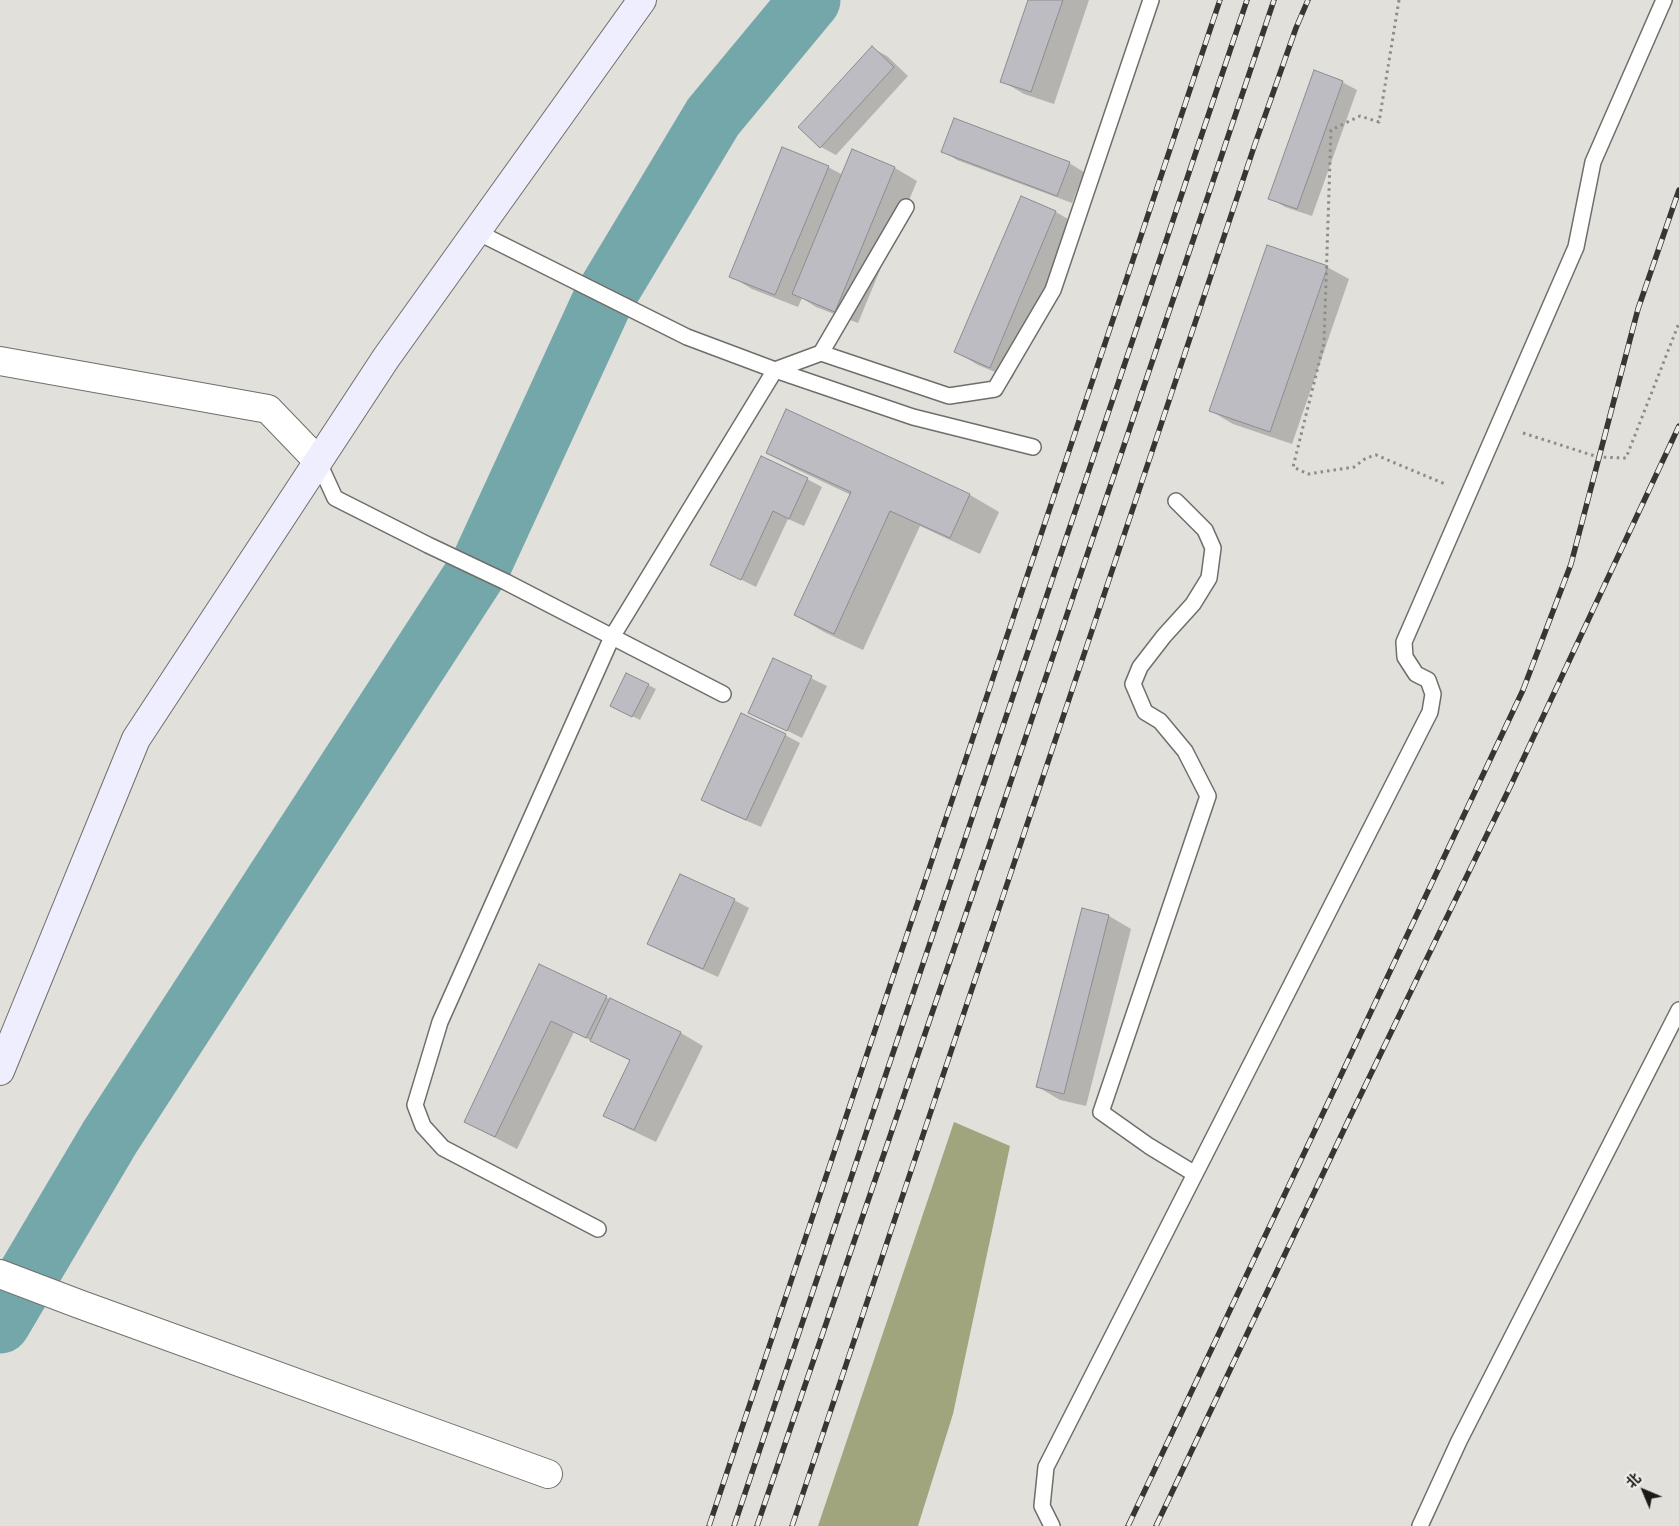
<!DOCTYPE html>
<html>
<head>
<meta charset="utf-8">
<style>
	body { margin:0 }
	#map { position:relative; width:1679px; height:1526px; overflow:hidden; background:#e1e0db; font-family:Helvetica,"Noto Sans SC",sans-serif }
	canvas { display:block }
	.north { position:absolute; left:1619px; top:1466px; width:50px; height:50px; -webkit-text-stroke:4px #eeede8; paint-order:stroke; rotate:315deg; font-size:14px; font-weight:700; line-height:20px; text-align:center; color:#1b1a18 }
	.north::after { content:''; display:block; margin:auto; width:18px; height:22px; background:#1b1a18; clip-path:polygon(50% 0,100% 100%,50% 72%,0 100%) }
</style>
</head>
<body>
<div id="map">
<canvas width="1679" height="1526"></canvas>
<div class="north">北</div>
</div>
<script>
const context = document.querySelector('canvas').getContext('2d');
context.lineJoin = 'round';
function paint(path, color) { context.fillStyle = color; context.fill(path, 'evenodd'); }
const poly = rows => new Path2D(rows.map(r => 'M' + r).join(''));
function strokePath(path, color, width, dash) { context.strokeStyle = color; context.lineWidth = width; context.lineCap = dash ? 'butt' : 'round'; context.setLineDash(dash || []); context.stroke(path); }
paint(poly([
	[954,1122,1010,1146,953,1414,918,1526,818,1526]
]), '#a0a57e');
paint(poly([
	[1030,0,1089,0,1054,104,1024,94,1002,81],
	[872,48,887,56,908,76,836,155,821,147],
	[1342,82,1357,90,1312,216,1285,207,1270,198],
	[942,151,1069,163,1084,172,1072,203,957,160],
	[828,167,843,175,895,168,917,181,858,323,816,307,802,298,798,307,752,289,730,276],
	[1021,198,1056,212,1078,225,1012,379,978,365,956,352],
	[1327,267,1349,279,1292,444,1233,424,1211,411],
	[786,411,970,495,999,512,980,554,920,526,863,650,824,632,795,615,851,495,796,469,767,453],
	[807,479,822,487,804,526,788,519,756,587,712,565],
	[774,660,827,686,802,738,750,712],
	[627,674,656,689,640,720,618,709],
	[785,735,800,743,761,827,717,808,703,799],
	[734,900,749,908,718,977,663,952,648,943],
	[1083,910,1109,916,1131,929,1086,1106,1060,1100,1038,1087],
	[540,966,681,1033,703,1046,656,1142,627,1128,605,1115,631,1061,574,1032,517,1149,465,1122]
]), '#0003');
strokePath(poly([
	[0,1323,110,1137,482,563,602,302,713,117,810,0]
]), '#74a7a9', 61);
const building = poly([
	[1028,0,1063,0,1031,92,1000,82,1028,0],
	[872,46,894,67,820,148,798,127,872,46],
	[1314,70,1343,81,1297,209,1268,199,1314,70],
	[954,118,1070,162,1057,196,941,152,954,118],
	[782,147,829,166,775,295,729,277,782,147],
	[852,149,895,167,835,312,792,294,852,149],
	[1021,196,1056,211,990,368,954,352,1021,196],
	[1267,245,1328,266,1270,432,1209,411,1267,245],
	[786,409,970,494,950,538,890,511,834,634,794,615,851,492,766,453,786,409],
	[761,456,808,478,789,519,773,511,741,580,710,565,761,456],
	[773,658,812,676,787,731,748,713,773,658],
	[626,673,649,684,632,717,610,706,626,673],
	[741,713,786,734,746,820,701,800,741,713],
	[680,874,735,899,703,969,647,944,680,874],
	[1082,908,1109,915,1064,1094,1036,1087,1082,908],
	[539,964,607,996,586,1038,551,1021,495,1137,464,1122,539,964],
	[610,998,681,1032,634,1130,603,1116,630,1060,590,1041,610,998]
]);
paint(building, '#bdbcc2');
strokePath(building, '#8c8b90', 1);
const lane = poly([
	[477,232,687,337,775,370,913,417,1033,447],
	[821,353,949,396,995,389,1053,290,1151,0],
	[318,461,335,498,428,545,506,582,723,694],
	[1176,501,1205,530,1213,548,1209,578,1193,604,1164,636,1140,667,1133,684,1145,712,1160,721,1185,751,1208,796,1101,1112,1149,1146,1195,1174],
	[598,1229,443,1148,423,1126,415,1105,440,1022,612,637,775,370,821,353,906,207],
	[1052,1526,1042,1506,1046,1467,1430,712,1433,694,1428,680,1416,674,1405,657,1404,642,1576,247,1593,162,1664,0],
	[1420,1526,1459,1441,1679,1010]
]);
const street = poly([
	[0,361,268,409,318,461],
	[0,1274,79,1304,548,1474]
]);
const secondary = poly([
	[0,1071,136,739,386,358,642,0]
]);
strokePath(lane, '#6f6e6a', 18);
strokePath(street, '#6f6e6a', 30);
strokePath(secondary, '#6f6e6a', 30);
strokePath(poly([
	[1399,0,1379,122,1360,116,1331,130,1324,343,1293,467,1308,474,1354,467,1366,458,1376,455,1445,484],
	[1523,433,1598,457,1626,458,1679,323]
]), '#8d8c88', 3, [2.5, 4]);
strokePath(lane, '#fff', 15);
strokePath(street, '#fff', 28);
strokePath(secondary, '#eef', 28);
const rail = poly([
	[709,1526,1220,0],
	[734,1526,1247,0],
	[757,1526,986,855,1274,0],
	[792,1526,1255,144,1296,28,1308,0],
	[1128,1526,1523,690,1571,564,1638,309,1679,190],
	[1156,1526,1349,1119,1511,785,1679,426]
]);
strokePath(rail, '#373634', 5.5);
strokePath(rail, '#eeede8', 4, [11]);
</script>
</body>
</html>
